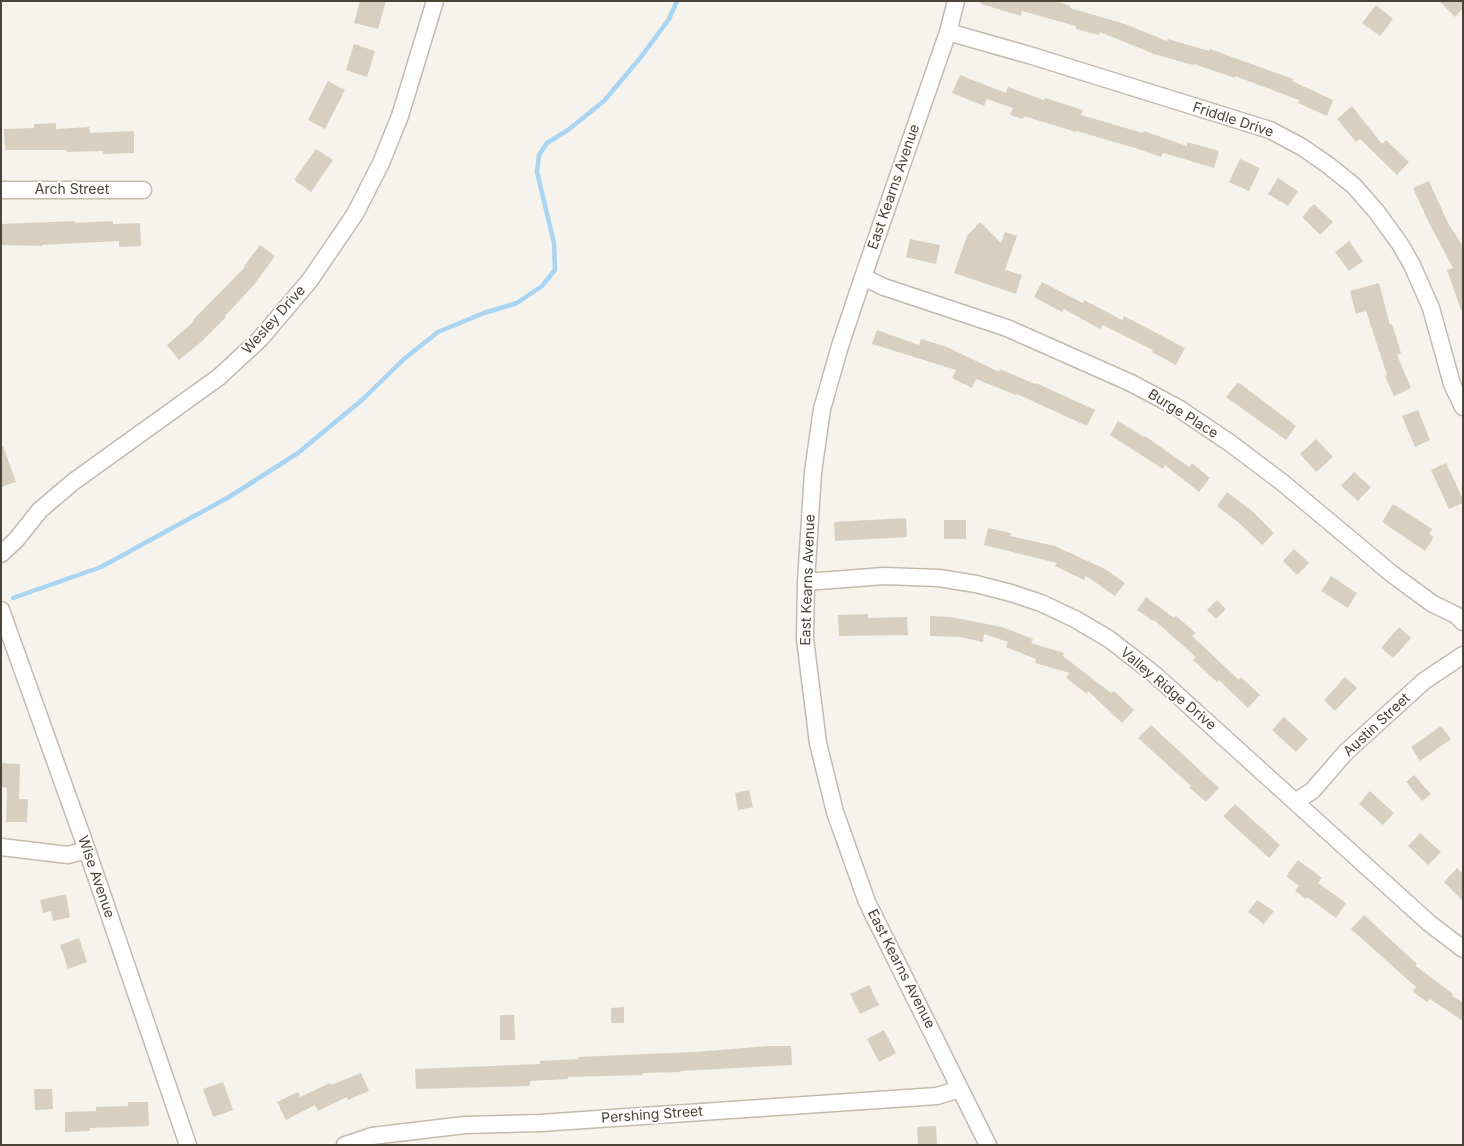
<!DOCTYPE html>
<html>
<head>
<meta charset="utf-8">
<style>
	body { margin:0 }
	#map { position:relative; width:1464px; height:1146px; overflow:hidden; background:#f6f3ec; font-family:Inter,sans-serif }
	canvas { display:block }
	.frame { position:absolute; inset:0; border:2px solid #4b4439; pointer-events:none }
</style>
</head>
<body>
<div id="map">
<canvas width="1464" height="1146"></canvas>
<div class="frame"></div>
</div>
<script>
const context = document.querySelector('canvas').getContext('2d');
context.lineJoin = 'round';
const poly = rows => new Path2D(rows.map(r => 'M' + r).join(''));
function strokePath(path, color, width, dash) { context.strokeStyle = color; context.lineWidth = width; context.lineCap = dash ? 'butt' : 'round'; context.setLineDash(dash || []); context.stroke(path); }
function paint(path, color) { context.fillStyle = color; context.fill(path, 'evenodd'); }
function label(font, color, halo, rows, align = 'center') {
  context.font = font + ' Inter,sans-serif'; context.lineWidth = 4; context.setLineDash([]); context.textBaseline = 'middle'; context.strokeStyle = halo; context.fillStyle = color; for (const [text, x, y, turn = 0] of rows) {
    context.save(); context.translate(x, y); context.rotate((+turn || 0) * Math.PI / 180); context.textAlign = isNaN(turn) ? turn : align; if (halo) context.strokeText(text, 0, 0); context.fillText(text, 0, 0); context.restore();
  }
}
strokePath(poly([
	[13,598,101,567,229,497,298,453,362,400,404,359,438,332,484,313,517,303,542,286,555,270,554,243,537,172,539,155,547,143,568,130,604,101,641,57,669,19,677,1]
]), '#a9d4f2', 4.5);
paint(poly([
	[360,1,386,1,378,29,354,23],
	[981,1,1056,1,1070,6,1070,8,1125,24,1167,41,1168,39,1209,51,1210,49,1240,60,1293,79,1292,81,1333,100,1327,116,1298,103,1299,100,1235,76,1235,78,1194,64,1193,65,1154,54,1100,32,1099,35,1076,29,1076,26,1022,11,1021,16,981,4],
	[1439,1,1463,1,1463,8,1455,17],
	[1376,5,1393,19,1380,36,1362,23],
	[354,44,375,51,367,77,346,70],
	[960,75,1006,93,1008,87,1044,100,1045,98,1083,110,1081,115,1143,133,1144,131,1187,146,1187,142,1219,151,1214,168,1163,153,1161,157,1138,149,1077,131,1076,132,1024,116,1023,119,1010,115,1013,108,987,99,984,106,952,93],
	[328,81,345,90,325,129,308,120],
	[1352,106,1382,144,1386,140,1409,162,1397,175,1360,139,1356,142,1337,119],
	[56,123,56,129,89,127,90,133,134,131,134,153,103,154,103,151,67,152,67,150,5,150,4,129,34,128,34,124],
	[316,149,333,160,311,192,294,180],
	[1240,159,1260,168,1249,191,1229,182],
	[1278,178,1298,191,1288,206,1268,194],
	[1429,181,1447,221,1463,247,1463,309,1461,310,1447,270,1453,268,1428,221,1413,188],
	[1314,204,1333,222,1320,235,1302,217],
	[75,221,75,223,113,221,113,224,140,223,141,246,119,247,119,241,42,245,42,246,1,245,1,224],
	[980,222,1001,243,1005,232,1017,236,1005,270,1022,275,1016,294,954,273,967,236],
	[910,239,940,245,936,264,906,257],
	[1349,241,1363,261,1349,271,1335,252],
	[260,245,275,256,253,286,225,316,226,317,201,342,179,360,167,345,194,321,193,320,245,267,244,266],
	[1042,282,1083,303,1084,300,1122,320,1124,316,1185,348,1176,365,1152,352,1153,350,1103,325,1100,329,1064,309,1062,312,1034,297],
	[1379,283,1390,325,1392,324,1401,353,1397,355,1411,388,1394,396,1385,376,1387,375,1366,311,1356,314,1350,291],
	[877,330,919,345,921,339,947,347,999,372,1000,369,1035,384,1036,383,1095,410,1087,426,1017,394,1016,395,976,379,972,388,952,378,956,370,872,344],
	[1238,382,1296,426,1286,440,1226,397],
	[1418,410,1430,440,1415,447,1402,416],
	[1118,421,1144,437,1145,436,1189,467,1192,463,1210,478,1199,492,1165,465,1163,469,1110,435],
	[1316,439,1333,457,1316,472,1300,454],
	[1,446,3,446,16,482,1,487],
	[1446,463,1463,499,1463,503,1449,509,1431,470],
	[1354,472,1371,487,1358,501,1341,486],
	[1227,492,1252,511,1274,533,1262,545,1238,522,1217,506],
	[1393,504,1432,529,1429,534,1434,537,1425,551,1382,522],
	[906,518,907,537,835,541,834,522],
	[944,520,966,520,966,539,944,539],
	[988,528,1011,533,1010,536,1055,546,1107,570,1125,583,1115,596,1086,576,1084,580,1055,566,1057,563,984,545],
	[1294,549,1309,563,1297,575,1283,561],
	[1331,576,1357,593,1348,608,1321,591],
	[1146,597,1174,618,1176,616,1196,633,1192,636,1239,680,1241,677,1260,695,1248,708,1219,680,1217,682,1193,660,1196,657,1154,620,1153,621,1137,610],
	[1217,600,1226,609,1216,619,1207,610],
	[868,614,868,618,907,617,908,635,839,636,838,615],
	[930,616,951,617,1002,627,1033,639,1031,643,1064,653,1063,656,1111,693,1114,691,1134,710,1122,723,1088,691,1087,694,1066,678,1070,673,1035,663,1036,659,1006,647,1008,642,984,634,983,642,960,637,930,636],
	[1399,627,1411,638,1393,658,1381,648],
	[1345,677,1357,688,1335,711,1324,700],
	[1284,717,1308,739,1296,752,1272,730],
	[1151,725,1219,788,1206,802,1189,787,1191,786,1138,738],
	[1441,726,1451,739,1420,761,1411,747],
	[1,763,20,764,19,799,28,799,27,822,6,822,7,788,1,787],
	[1414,775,1431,794,1422,801,1406,782],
	[749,790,753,807,738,810,735,793],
	[1370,791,1394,813,1383,825,1359,804],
	[1235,804,1280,845,1269,858,1223,816],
	[1420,833,1441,852,1428,865,1408,846],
	[1298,860,1322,878,1318,883,1346,903,1336,918,1307,897,1306,899,1295,891,1299,886,1286,876],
	[1457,868,1463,874,1463,901,1444,882],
	[66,894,70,917,53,921,51,911,43,913,40,900],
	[1257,900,1274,911,1264,924,1248,912],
	[1364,915,1417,964,1416,966,1453,994,1452,996,1463,1002,1463,1021,1430,999,1427,1002,1413,992,1416,987,1351,929],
	[79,938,87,962,68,969,60,945],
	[869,985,879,1005,860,1014,850,994],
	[624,1007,624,1023,611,1023,611,1008],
	[500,1015,514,1015,515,1040,500,1040],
	[884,1030,896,1053,879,1062,867,1039],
	[769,1046,791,1046,792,1065,680,1071,681,1072,643,1073,643,1075,568,1077,568,1079,530,1081,530,1086,416,1089,415,1069,540,1064,540,1061,579,1059,578,1057,694,1052],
	[361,1073,369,1091,348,1100,347,1097,318,1111,315,1105,286,1120,277,1102,298,1092,300,1097,330,1083,331,1085],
	[223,1082,233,1110,213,1117,203,1089],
	[34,1089,52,1089,53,1109,35,1110],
	[128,1102,148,1102,149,1126,90,1128,90,1131,65,1132,65,1112,96,1111,96,1107,128,1106],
	[936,1126,937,1145,918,1145,917,1127]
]), '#d8cfc1');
const street = poly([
	[956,1,948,32,863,277,840,346,822,409,813,472,806,582,805,639,818,743,835,812,867,902,988,1145],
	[948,32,1029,55,1270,130,1302,147,1328,165,1354,186,1376,211,1400,244,1412,265,1431,308,1452,384,1463,407],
	[1,190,143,190],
	[863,277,884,287,1007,328,1131,383,1178,408,1230,443,1283,483,1392,574,1433,604,1456,615,1463,622],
	[1,554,16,540,40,510,73,482,219,377,260,339,310,280,355,214,381,163,400,116,435,1],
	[806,582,884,576,939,578,976,584,1011,593,1041,603,1075,619,1109,639,1154,674,1429,923,1463,949],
	[1,610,87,850,188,1145],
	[1296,801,1312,791,1346,752,1424,681,1463,655],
	[1,847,68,855,87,850],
	[345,1145,372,1136,465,1125,540,1123,937,1096,960,1089]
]);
strokePath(street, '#c2bbae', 19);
strokePath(street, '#fff', 16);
label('14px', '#4b4439', '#fff', [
	["Friddle Drive",1233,120,18],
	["East Kearns Avenue",894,187,-71],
	["Arch Street",72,190],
	["Wesley Drive",274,320,-48],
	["Burge Place",1183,414,32],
	["East Kearns Avenue",808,580,-88],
	["Valley Ridge Drive",1168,689,40],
	["Austin Street",1377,725,-43],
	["Wise Avenue",96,877,71],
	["East Kearns Avenue",901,969,63],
	["Pershing Street",652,1115,-4]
]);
</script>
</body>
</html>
